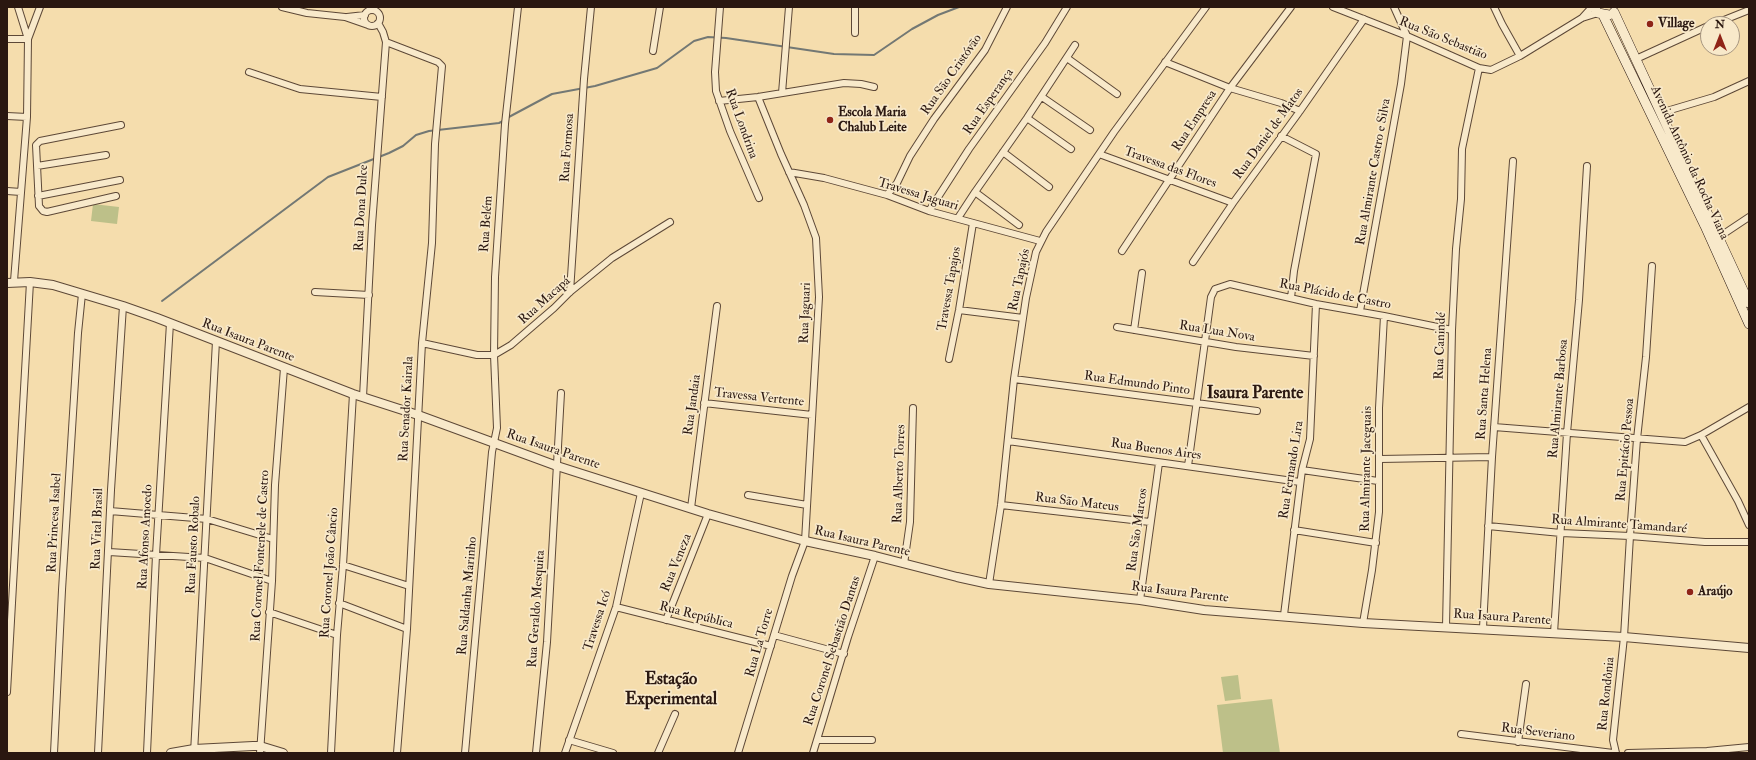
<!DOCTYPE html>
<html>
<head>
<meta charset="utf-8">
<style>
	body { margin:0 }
	#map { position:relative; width:1756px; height:760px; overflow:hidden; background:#f5ddad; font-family:"IM FELL Double Pica",serif }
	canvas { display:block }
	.frame { position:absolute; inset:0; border:8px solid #2a1710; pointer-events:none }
	.north { position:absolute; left:1700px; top:16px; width:40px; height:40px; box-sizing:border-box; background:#f8e9ca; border:1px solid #a69580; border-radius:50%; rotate:0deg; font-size:11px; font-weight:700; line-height:16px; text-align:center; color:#2a1710 }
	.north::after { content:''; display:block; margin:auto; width:14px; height:18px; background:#8f2418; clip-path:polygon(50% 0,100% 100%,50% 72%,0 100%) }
</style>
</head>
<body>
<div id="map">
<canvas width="1756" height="760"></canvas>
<div class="frame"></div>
<div class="north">N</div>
</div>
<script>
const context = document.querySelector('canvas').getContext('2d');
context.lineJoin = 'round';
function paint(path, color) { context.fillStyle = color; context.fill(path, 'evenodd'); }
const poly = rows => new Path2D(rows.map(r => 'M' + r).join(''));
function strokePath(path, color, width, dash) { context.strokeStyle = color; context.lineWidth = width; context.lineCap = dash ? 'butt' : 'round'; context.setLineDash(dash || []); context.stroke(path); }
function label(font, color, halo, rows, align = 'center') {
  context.font = font + ' "IM FELL Double Pica",serif'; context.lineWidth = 3.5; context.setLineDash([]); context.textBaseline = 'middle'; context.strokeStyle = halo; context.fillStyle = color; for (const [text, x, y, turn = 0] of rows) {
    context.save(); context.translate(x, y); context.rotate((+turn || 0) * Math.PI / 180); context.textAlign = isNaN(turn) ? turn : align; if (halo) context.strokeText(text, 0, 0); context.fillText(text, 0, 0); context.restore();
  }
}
paint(poly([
	[93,204,119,207,117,224,91,221],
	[1238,675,1241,699,1225,701,1221,677],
	[1272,699,1280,753,1223,753,1217,705]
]), '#bdc089');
strokePath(poly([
	[507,118,552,94,595,86,657,68,694,41,708,37,726,38,834,54,874,55,912,29,938,15,959,7],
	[162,301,328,177,389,153,403,146,416,135,429,131,499,123,503,121]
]), '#737874', 2);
const minor = poly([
	[18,7,28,39],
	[282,7,307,13,345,17,368,25],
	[720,7,715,72,716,91,730,131,759,198],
	[855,7,855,33],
	[1333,7,1407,36,1479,68,1491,70,1520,56,1582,18,1598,13],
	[1494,7,1502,24,1520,56],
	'364 18a8 8 0 1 1 16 0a8 8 0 1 1-16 0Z',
	[347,17,365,15],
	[1582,18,1592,7],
	[1714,24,1749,10],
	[7,39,28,39],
	[386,42,438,62,442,66,435,144,432,243,422,343,407,629,397,753],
	[653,51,660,7],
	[1067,58,1117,94],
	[1636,59,1708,26],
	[1165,62,1230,88,1281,103,1300,111],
	[249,72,300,89,382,97],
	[782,93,789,7],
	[1042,97,1090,130],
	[719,101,758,97,844,83,861,84,874,87],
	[1660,113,1714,97,1749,81],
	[7,116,27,117],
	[1027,118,1071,149],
	[1281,136,1316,154,1294,271,1291,298],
	[1003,152,1049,187],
	[1099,154,1233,203],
	[37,166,106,155],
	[789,172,824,178,887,195,929,211,1040,241],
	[7,191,21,192],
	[975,192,1019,225],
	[887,195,897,183,910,156,934,119,985,50,1007,7],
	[38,196,120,180],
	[116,196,47,212,43,211,39,206,36,145,40,141,121,125],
	[929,211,969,149,1045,43,1067,7],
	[958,218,975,192,1027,118,1075,45],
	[1719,237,1749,217],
	[1122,251,1230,88,1291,7],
	[1193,262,1233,203,1300,111,1364,19],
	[14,281,27,117,28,39,40,7],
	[315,292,369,295],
	[570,292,584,79,591,7],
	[959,310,1023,318],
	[1360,311,1401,84,1407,36,1394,7],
	[1117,327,1236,347,1314,356],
	[1134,330,1142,273],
	[422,343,477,355,494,355,511,345,554,308,570,292,612,258,670,222],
	[949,359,959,310,973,223],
	[1014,379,1257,411],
	[363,397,372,225,386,42,383,32,378,23],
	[704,403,812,415],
	[1494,427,1685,442,1701,435,1749,407],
	[1701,435,1738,501,1749,525],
	[1008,441,1300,482],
	[1380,459,1492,457],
	[1188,466,1211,297,1215,289,1230,284,1316,304,1384,316,1452,330],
	[1302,470,1378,481],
	[748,495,807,505],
	[1001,505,1150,522],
	[691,508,717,306],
	[110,511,207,519,273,539],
	[1488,526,1561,533,1630,536,1705,542,1749,542],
	[1294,530,1376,543],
	[109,552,205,558,272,581],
	[904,564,910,522,913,408],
	[343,565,409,586],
	[989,584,1001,505,1014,379,1026,298,1036,252,1046,232,1114,132,1206,7],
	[1140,600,1159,463],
	[339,603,407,629],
	[616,607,771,646],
	[269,612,337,635],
	[1284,615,1302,470,1310,439,1316,304],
	[666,620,708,514],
	[1363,623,1372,570,1379,512,1379,408,1384,316],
	[1446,627,1452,330,1456,249,1461,199,1462,149,1479,68],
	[1483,628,1492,457,1513,161],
	[1554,633,1567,433,1579,300,1587,166],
	[774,635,844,654],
	[7,692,30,282],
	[1461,734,1613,753],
	[569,740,613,753],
	[817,740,872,740],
	[1518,742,1526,684],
	[54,753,62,590,78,333,82,294],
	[98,753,111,490,123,306],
	[147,753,156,555,170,323],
	[194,753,216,341],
	[260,753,272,581,275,485,284,368],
	[331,753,337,635,343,565,353,394],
	[465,753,492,452,497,428,494,355,495,277,505,124,518,7],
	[536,753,547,642,561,393],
	[565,753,616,607,641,493],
	[658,753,675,714],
	[738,753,792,576,805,541,819,297,816,238,804,205,781,154,758,97],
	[813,753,848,637,875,556],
	[1616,753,1613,740,1624,637,1630,536,1637,439,1646,357,1652,266],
	[1628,753,1707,751,1749,747]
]);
const tertiary = poly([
	[7,283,30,282,53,285,123,306,157,318,353,394,418,415,557,466,708,514,805,541,875,556,957,577,989,584,1140,600,1204,610,1363,623,1624,637,1749,648],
	[171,753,194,749,253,746,260,746,283,753]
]);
const secondary = poly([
	[1594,7,1598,13,1609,15],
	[1614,12,1749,303],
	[1603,15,1705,226,1749,324]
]);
strokePath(minor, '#5d4837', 8);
strokePath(tertiary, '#5d4837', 10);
strokePath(secondary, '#2a1710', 10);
strokePath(minor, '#f8e9ca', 6);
strokePath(tertiary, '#f8e9ca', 8);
strokePath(secondary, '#f8e9ca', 9);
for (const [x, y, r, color] of [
	[1650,24,4,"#8f2418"],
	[830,120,4,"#8f2418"],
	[1690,592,4,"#8f2418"]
]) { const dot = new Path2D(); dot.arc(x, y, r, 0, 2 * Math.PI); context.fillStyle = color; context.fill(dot); strokePath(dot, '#f8e9ca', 1.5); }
label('bold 13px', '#2a1710', '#f8e9ca', [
	["Village",1658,24],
	["Escola Maria",838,113],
	["Chalub Leite",838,128],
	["Araújo",1698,592]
], 'left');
label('13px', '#2a1710', '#f8e9ca', [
	["Rua São Sebastião",1443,39,22],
	["Rua São Cristóvão",952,75,-55],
	["Rua Esperança",989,102,-55],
	["Rua Empresa",1195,121,-57],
	["Rua Londrina",741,124,70],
	["Rua Daniel de Matos",1269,134,-54],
	["Rua Formosa",568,148,-86],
	["Avenida Antônio da Rocha Viana",1689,163,65],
	["Travessa das Flores",1170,168,20],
	["Rua Almirante Castro e Silva",1374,172,-80],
	["Travessa Jaguari",918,195,17],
	["Rua Dona Dulce",362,208,-87],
	["Rua Belém",487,224,-86],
	["Rua Tapajós",1020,280,-78],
	["Travessa Tapajos",950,289,-80],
	["Rua Plácido de Castro",1335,295,11],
	["Rua Macapá",545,301,-42],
	["Rua Jaguari",806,313,-88],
	["Rua Lua Nova",1217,332,9],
	["Rua Isaura Parente",248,341,21],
	["Rua Canindé",1441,346,-88],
	["Rua Edmundo Pinto",1137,384,8],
	["Rua Santa Helena",1485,394,-86],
	["Travessa Vertente",759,398,6],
	["Rua Almirante Barbosa",1559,399,-85],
	["Rua Jandaia",693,405,-82],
	["Rua Senador Kairala",407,409,-87],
	["Rua Isaura Parente",553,450,19],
	["Rua Buenos Aires",1156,450,8],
	["Rua Epitácio Pessoa",1626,450,-85],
	["Rua Almirante Jaceguais",1367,469,-89],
	["Rua Fernando Lira",1292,470,-81],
	["Rua Alberto Torres",900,474,-88],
	["Rua São Mateus",1077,503,7],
	["Rua Princesa Isabel",55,523,-87],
	["Rua Almirante Tamandaré",1619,525,4],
	["Rua Vital Brasil",98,529,-88],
	["Rua São Marcos",1138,530,-82],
	["Rua Afonso Amoedo",146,537,-87],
	["Rua Isaura Parente",862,542,13],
	["Rua Fausto Robalo",194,545,-87],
	["Rua Coronel Fontenele de Castro",261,556,-87],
	["Rua Veneza",677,563,-68],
	["Rua Coronel João Câncio",330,573,-86],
	["Rua Isaura Parente",1180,593,7],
	["Rua Saldanha Marinho",468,596,-85],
	["Rua Geraldo Mesquita",537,609,-86],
	["Rua República",696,616,14],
	["Rua Isaura Parente",1502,618,4],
	["Travessa Icó",598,621,-72],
	["Rua La Torre",760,643,-74],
	["Rua Coronel Sebastião Dantas",833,651,-72],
	["Rua Rondônia",1607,694,-84],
	["Rua Severiano",1538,733,7]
]);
label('bold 17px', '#2a1710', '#f8e9ca', [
	["Isaura Parente",1255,394],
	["Estação",671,680],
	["Experimental",671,700]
]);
</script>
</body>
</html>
